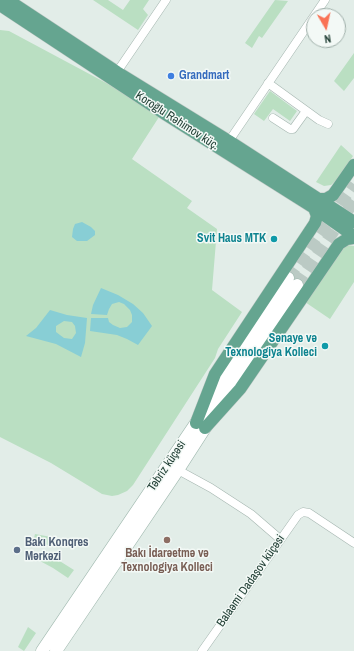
<!DOCTYPE html>
<html>
<head>
<meta charset="utf-8">
<style>
	body { margin:0 }
	#map { position:relative; width:354px; height:651px; overflow:hidden; background:#e2ede8; font-family:"Archivo Narrow",sans-serif }
	canvas { display:block }
	.north { position:absolute; left:306px; top:8px; width:40px; height:40px; box-sizing:border-box; background:#f3f9f6; border:1px solid #9fafa9; border-radius:50%; rotate:171deg; font-size:11px; font-weight:700; line-height:16px; text-align:center; color:#213f35 }
	.north::after { content:''; display:block; margin:auto; width:14px; height:18px; background:#f97355; clip-path:polygon(50% 0,100% 100%,50% 72%,0 100%) }
</style>
</head>
<body>
<div id="map">
<canvas width="354" height="651"></canvas>
<div class="north">N</div>
</div>
<script>
const context = document.querySelector('canvas').getContext('2d');
context.lineJoin = 'round';
function paint(path, color) { context.fillStyle = color; context.fill(path, 'evenodd'); }
const poly = rows => new Path2D(rows.map(r => 'M' + r).join(''));
function strokePath(path, color, width, dash) { context.strokeStyle = color; context.lineWidth = width; context.lineCap = dash ? 'butt' : 'round'; context.setLineDash(dash || []); context.stroke(path); }
function label(font, color, halo, rows, align = 'center') {
  context.font = font + ' "Archivo Narrow",sans-serif'; context.lineWidth = 3; context.setLineDash([]); context.textBaseline = 'middle'; context.strokeStyle = halo; context.fillStyle = color; for (const [text, x, y, turn = 0] of rows) {
    context.save(); context.translate(x, y); context.rotate((+turn || 0) * Math.PI / 180); context.textAlign = isNaN(turn) ? turn : align; if (halo) context.strokeText(text, 0, 0); context.fillText(text, 0, 0); context.restore();
  }
}
paint(poly([
	[93,0,108,0,123,10,130,0,149,0,143,9,148,15,138,30],
	[275,0,288,1,262,38,259,36,252,48,245,43],
	[0,30,9,31,110,85,159,117,132,159,192,201,187,208,217,229,212,290,242,312,218,349,215,358,133,485,127,491,118,495,112,496,102,494,51,463,0,437],
	[354,53,354,78,344,91,334,81],
	[270,91,297,111,290,121,273,109,264,121,254,114],
	[341,145,353,156,339,178,331,185,324,186,316,182],
	[346,245,354,246,354,282,330,319,305,302],
	[35,534,51,537,48,545,33,542],
	[43,553,58,560,74,570,68,578,53,568,40,561],
	[28,627,36,633,24,651,18,647]
]), '#badfc2');
paint(poly([
	[82,222,91,227,95,231,95,235,87,241,77,241,72,237,73,229,75,224],
	[101,288,118,295,133,304,143,313,152,326,138,345,127,339,117,335,90,331,91,318,108,318,109,322,113,325,120,328,127,327,132,322,132,315,130,310,124,304,119,302,112,304,109,309,107,315,91,314,93,305],
	[50,310,67,315,87,318,85,343,81,357,56,344,26,336,36,328],
	[64,321,72,322,75,326,76,333,72,339,64,338,56,332,56,326]
]), '#88ced5');
strokePath(poly([
	[288,278,354,184],
	[297,285,354,201]
]), '#bbcac4', 12, [12, 6]);
const street = poly([
	[117,72,166,0],
	[268,83,319,120,328,124],
	[273,118,290,129,293,129,306,111],
	[229,141,325,0],
	[178,470,211,488,251,514,280,539],
	[202,651,298,515,303,512,309,513,354,543]
]);
const secondary = poly([
	[42,651,196,423,288,278],
	[56,651,178,470,297,285]
]);
const primary = poly([
	[8,0,117,72,229,141,354,222],
	[0,5,165,114,314,208,354,236],
	[320,199,326,199,333,195,354,165],
	[196,423,215,374,315,223,317,216,314,208],
	[205,428,240,389,339,244,347,239,354,238]
]);
strokePath(street, '#a4b5af', 9);
strokePath(secondary, '#a0b9af', 13);
strokePath(primary, '#c1c9c6', 13);
strokePath(street, '#fff', 8);
strokePath(secondary, '#fff', 12);
strokePath(primary, '#65a590', 12);
for (const [x, y, r, color] of [
	[171,76,4,"#3f7fe0"],
	[274,239,4,"#0f9aa8"],
	[325,346,4,"#0f9aa8"],
	[167,540,4,"#8d6e63"],
	[17,550,4,"#5c6f8a"]
]) { const dot = new Path2D(); dot.arc(x, y, r, 0, 2 * Math.PI); context.fillStyle = color; context.fill(dot); strokePath(dot, '#f3f9f6', 1.5); }
label('bold 12px', '#366cbe', '#f3f9f6', [
	["Grandmart",179,76]
], 'left');
label('12px', '#213f35', '#f3f9f6', [
	["Koroğlu Rəhimov küç.",177,121,33],
	["Təbriz küçəsi",167,466,-56],
	["Balaəmi Dadaşov küçəsi",251,581,-55]
]);
label('bold 12px', '#0d838f', '#f3f9f6', [
	["Svit Haus MTK",266,239],
	["Sənaye və",317,339],
	["Texnologiya Kolleci",317,353]
], 'right');
label('bold 12px', '#4e5e75', '#f3f9f6', [
	["Bakı Konqres",25,543],
	["Mərkəzi",25,557]
], 'left');
label('bold 12px', '#785e54', '#f3f9f6', [
	["Bakı İdarəetmə və",167,554],
	["Texnologiya Kolleci",167,568]
]);
</script>
</body>
</html>
